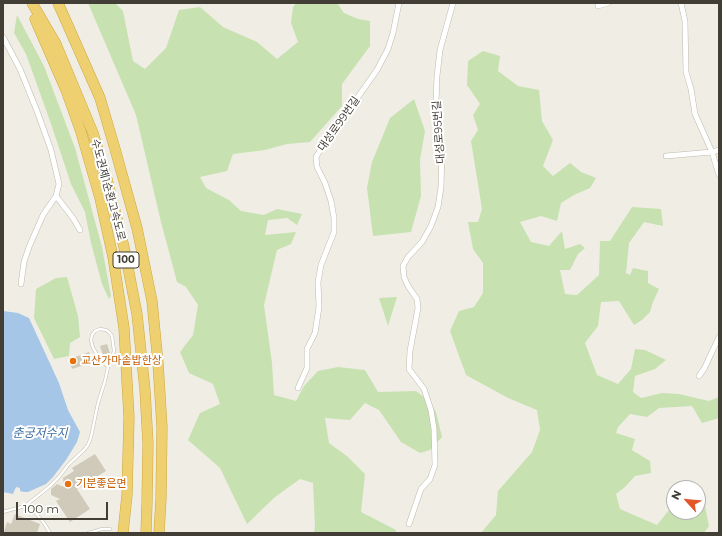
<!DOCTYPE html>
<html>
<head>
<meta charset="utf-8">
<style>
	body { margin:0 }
	#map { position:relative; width:722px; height:536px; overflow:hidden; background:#f0eee4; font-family:Montserrat,sans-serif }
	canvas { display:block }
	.frame { position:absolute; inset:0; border:4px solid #423e35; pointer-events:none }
	.north { position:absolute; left:666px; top:480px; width:40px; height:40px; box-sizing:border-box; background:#fff; border:1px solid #b3b2ae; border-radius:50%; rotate:297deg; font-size:11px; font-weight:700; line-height:16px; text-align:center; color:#423e35 }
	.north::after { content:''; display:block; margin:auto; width:14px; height:18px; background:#e35628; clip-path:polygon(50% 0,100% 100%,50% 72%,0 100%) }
	.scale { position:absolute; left:16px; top:502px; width:92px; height:18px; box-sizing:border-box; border:2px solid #423e35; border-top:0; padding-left:5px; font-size:12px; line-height:14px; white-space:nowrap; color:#423e35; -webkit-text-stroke:3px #fff; paint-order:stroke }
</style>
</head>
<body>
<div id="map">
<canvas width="722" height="536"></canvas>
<div class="frame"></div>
<div class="north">N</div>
<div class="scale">100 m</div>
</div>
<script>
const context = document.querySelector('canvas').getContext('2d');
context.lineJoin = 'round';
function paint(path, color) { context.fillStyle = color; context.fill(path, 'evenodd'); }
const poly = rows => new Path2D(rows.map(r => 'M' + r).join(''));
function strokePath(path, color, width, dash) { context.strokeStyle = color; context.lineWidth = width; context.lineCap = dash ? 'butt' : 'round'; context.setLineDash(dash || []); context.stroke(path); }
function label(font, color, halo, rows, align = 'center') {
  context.font = font + ' Montserrat,"Noto Sans KR",sans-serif'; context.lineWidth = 4; context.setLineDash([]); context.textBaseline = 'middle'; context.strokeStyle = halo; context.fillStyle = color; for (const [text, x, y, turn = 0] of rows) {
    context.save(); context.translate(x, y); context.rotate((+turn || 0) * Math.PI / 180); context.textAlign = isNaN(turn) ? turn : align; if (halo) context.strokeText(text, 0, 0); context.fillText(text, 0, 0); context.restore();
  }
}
paint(poly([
	[88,3,115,3,123,11,133,61,145,69,166,48,179,10,200,7,223,27,257,42,277,59,298,42,291,23,293,7,296,3,337,3,344,13,358,19,370,21,370,46,342,84,342,106,310,142,287,144,265,150,233,154,227,171,200,177,206,188,229,200,241,211,264,215,277,209,302,214,297,225,287,218,268,220,265,235,296,232,291,244,277,250,264,305,272,363,274,395,296,401,304,386,318,371,338,367,365,370,378,392,416,391,430,402,436,412,442,437,430,450,420,453,401,442,379,410,365,403,350,420,325,418,329,443,348,457,365,474,361,512,396,530,396,533,314,533,315,526,313,483,300,479,275,497,247,524,220,468,188,440,200,413,220,404,213,384,189,373,180,352,193,335,198,305,186,287,177,282,161,222,136,115],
	[17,15,44,66,75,148,102,247,111,296,109,299,102,284,91,243,85,212,71,184,50,121,26,54,14,33],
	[483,51,500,56,498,71,518,86,539,90,542,121,553,140,543,166,553,176,570,163,581,172,596,178,590,188,574,195,561,203,557,221,541,216,520,222,531,242,549,246,562,231,565,249,580,244,585,248,578,254,570,270,560,270,565,294,577,295,599,275,600,241,610,241,632,207,661,209,663,226,644,222,629,243,626,273,630,275,633,268,648,271,648,283,659,289,653,302,650,312,642,320,634,325,619,301,601,302,598,326,585,343,597,375,618,384,631,369,635,349,645,350,666,360,655,369,635,376,633,392,641,398,662,393,679,394,709,401,719,397,719,418,702,423,692,406,659,408,647,417,630,414,618,427,616,433,635,439,632,450,650,461,651,473,635,476,625,487,616,494,620,509,657,525,673,505,674,504,674,512,698,512,698,497,703,496,709,526,704,533,481,533,496,515,498,491,532,452,540,430,537,410,508,398,466,375,450,331,459,311,474,307,483,293,483,263,473,249,468,222,478,222,482,209,471,141,478,130,473,115,480,104,467,85,468,61],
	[414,99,425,131,420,160,421,196,411,232,373,236,367,188,372,162,390,118],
	[67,277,78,316,80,337,70,343,69,356,54,359,34,318,36,289,56,278],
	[397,297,388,326,379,298]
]), '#c7e1b1');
paint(poly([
	[3,311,18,313,29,318,59,383,68,410,80,432,77,442,66,460,53,477,46,484,28,492,24,492,20,491,20,488,16,487,13,494,3,492]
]), '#a6c6e8');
paint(poly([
	[107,344,110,353,103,355,100,346],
	[89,352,91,358,88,359,90,363,72,369,69,359],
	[95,454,106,471,77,489,90,509,70,522,56,501,60,499,51,495,51,489,57,484,64,487,63,478,74,471,72,468],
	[15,514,40,524,37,533,7,533,4,532,7,522,11,524]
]), '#d0cabb');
const service = poly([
	[25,506,49,487,59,477,68,465,84,450,88,445,91,437,98,403,105,381,108,367,112,357,114,351,112,336,109,332,106,330,100,329,95,331,92,335,91,340,93,348,98,356,108,367],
	[3,512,25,506,34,511,44,523,50,533],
	[88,533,102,529,110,529]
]);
const minor = poly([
	[681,3,685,21,686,72,691,89,695,114,712,152,719,175],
	[598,6,608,3],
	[3,37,20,69,37,111,51,150,59,184,56,196,43,215,29,247,24,262,21,284],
	[666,156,712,152,719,150],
	[56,196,73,218,80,230],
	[699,376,704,369,719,337],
	[298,388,307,368,307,349,315,333,319,307,318,282,321,265,334,232,334,218,331,201,325,183,317,167,316,157,321,149,377,70,388,49,393,33,399,3],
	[409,524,421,489,430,479,435,465,434,429,431,410,424,389,409,369,410,351,418,308,417,299,408,286,404,277,403,266,408,257,422,242,431,226,438,207,441,187,442,150,436,103,437,76,440,50,453,3]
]);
const motorway = poly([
	[32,3,56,44,93,133,107,179,124,247,137,314,145,390,148,444,147,503,146,533],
	[58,3,100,98,115,149,137,228,152,301,158,363,162,427,161,499,159,533],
	[35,19,66,90,81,132,100,198,113,257,124,328,129,417,127,495,123,533]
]);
strokePath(service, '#bdb9ab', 3.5);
strokePath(minor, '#bdb9ab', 6);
strokePath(motorway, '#cca642', 11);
strokePath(service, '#fff', 2.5);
strokePath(minor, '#fff', 5);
strokePath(motorway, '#eed071', 10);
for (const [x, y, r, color] of [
	[73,361,4,"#e8710a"],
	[68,484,4,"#e8710a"]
]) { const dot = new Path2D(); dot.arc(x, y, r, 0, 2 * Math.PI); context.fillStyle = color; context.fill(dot); strokePath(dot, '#fff', 1.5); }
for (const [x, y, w] of [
	[126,260,26]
]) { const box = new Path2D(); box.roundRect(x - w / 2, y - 8, w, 16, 3); context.fillStyle = '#fff'; context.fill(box); strokePath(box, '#423e35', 1); }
label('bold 10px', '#423e35', null, [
	["100",126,260]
]);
label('11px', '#423e35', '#fff', [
	["대성로99번길",339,124,-55],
	["대성로95번길",439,132,-94],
	["수도권제1순환고속도로",108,190,75]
]);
label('11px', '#c56008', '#fff', [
	["교산가마솥밥한상",81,361],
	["기분좋은면",76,484]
], 'left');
label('italic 12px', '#3a6ca1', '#fff', [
	["춘궁저수지",40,433]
]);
</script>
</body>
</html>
